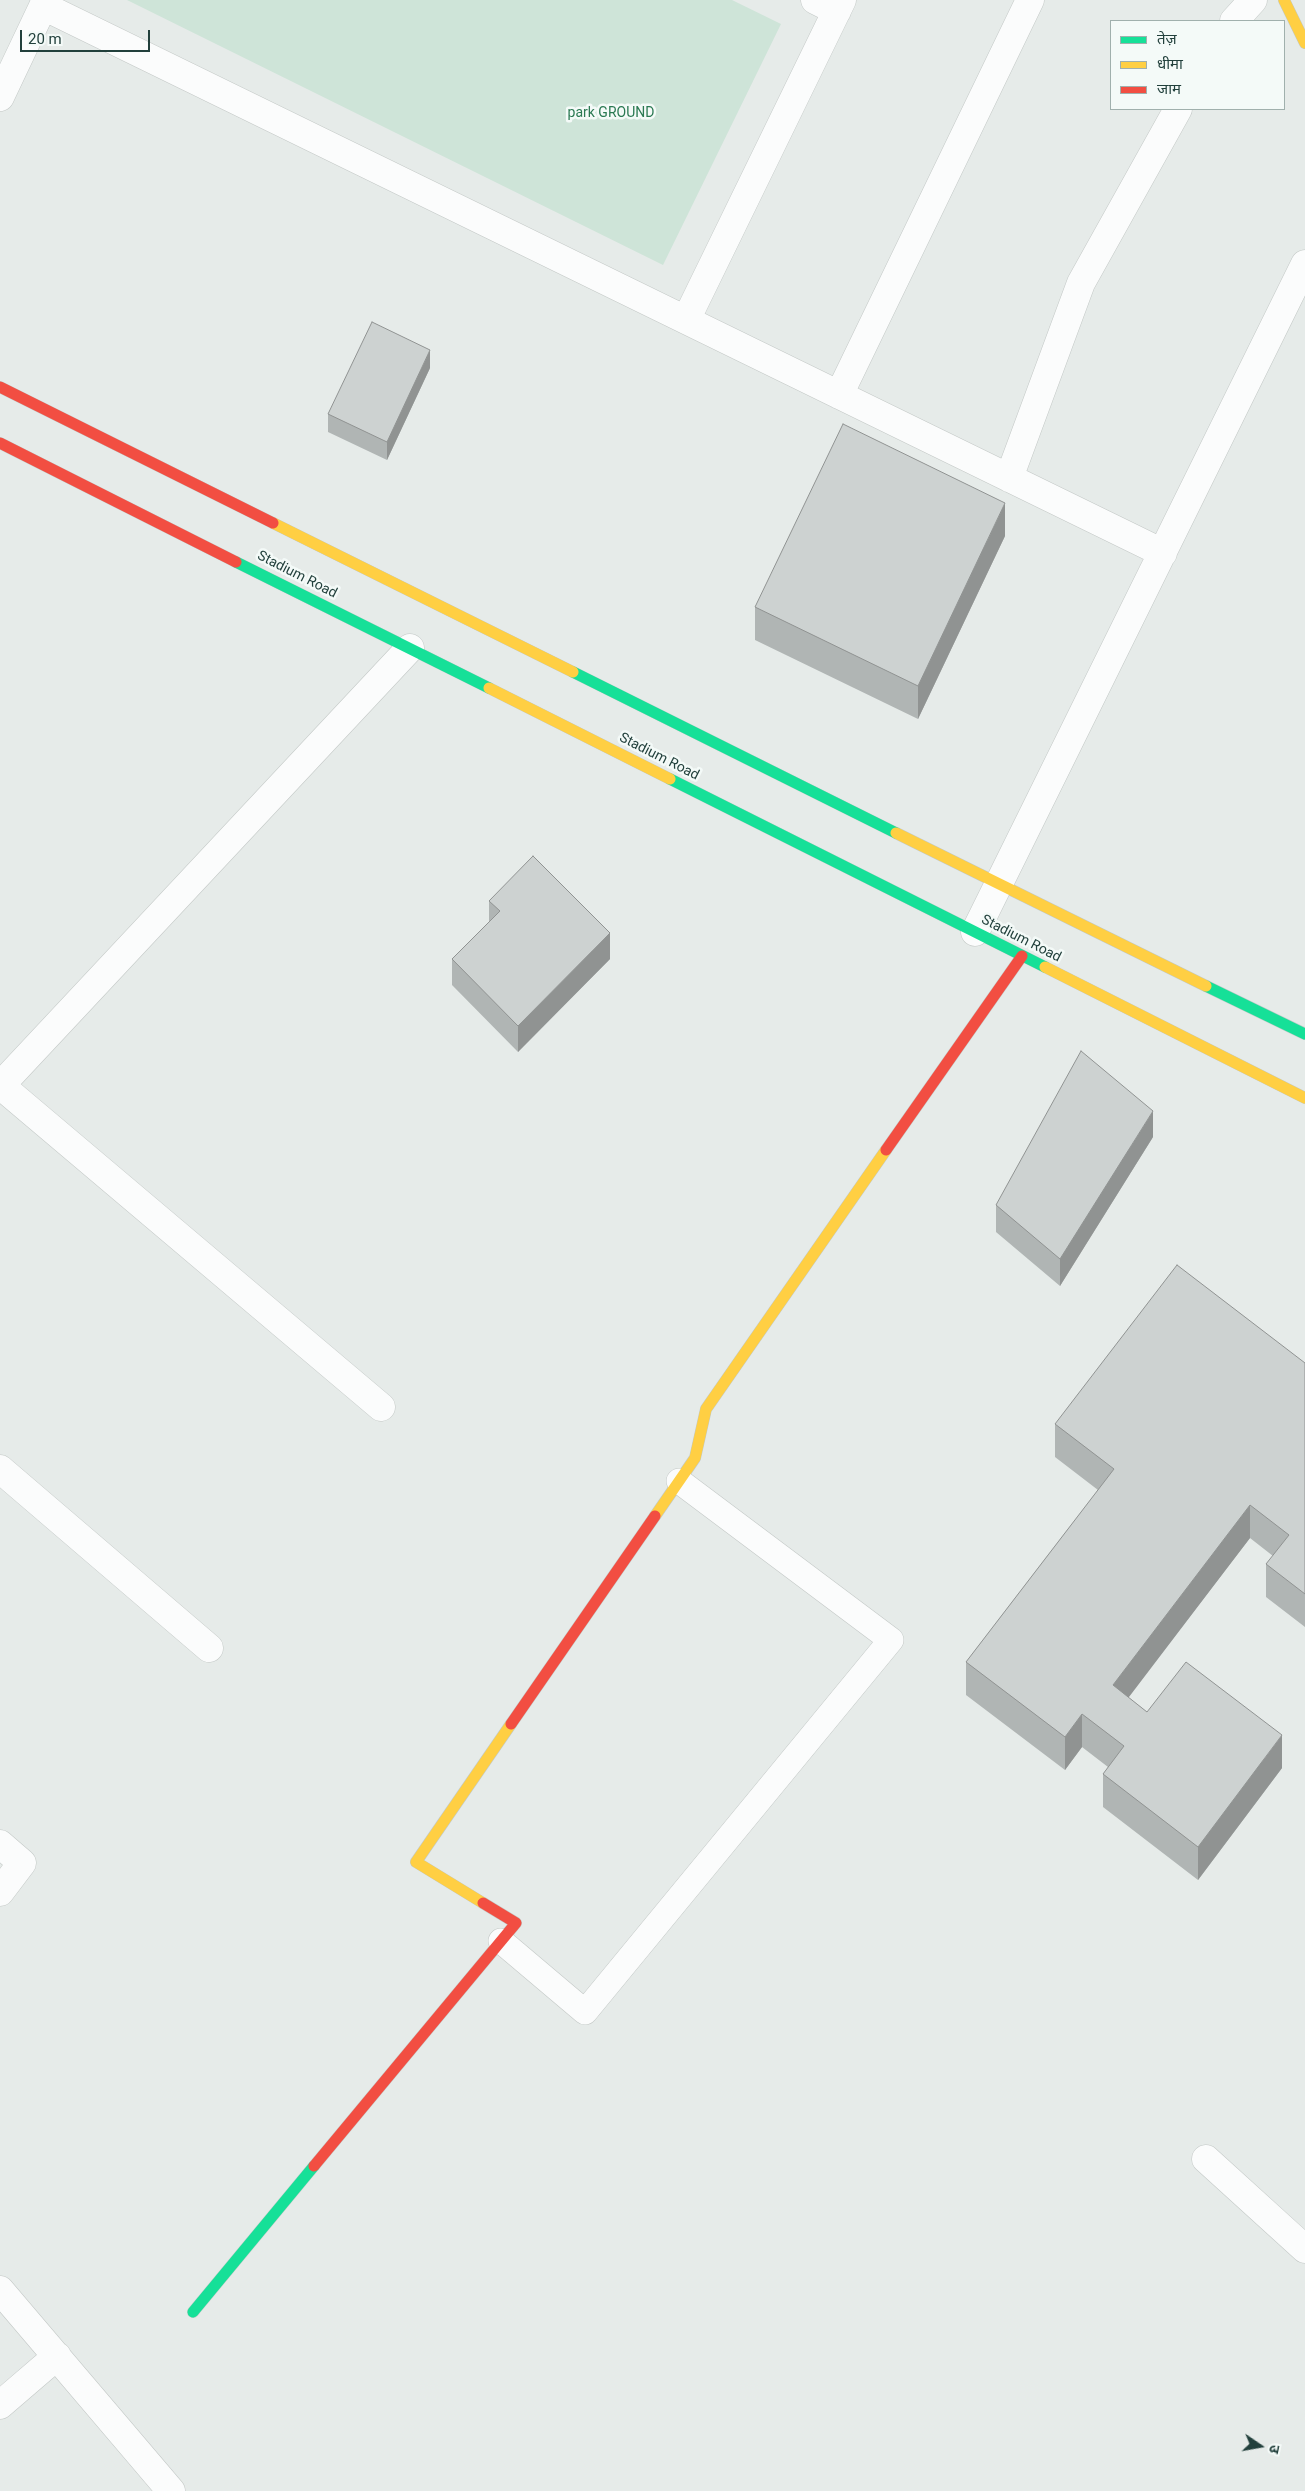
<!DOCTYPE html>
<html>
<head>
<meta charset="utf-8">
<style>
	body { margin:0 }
	#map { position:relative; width:1305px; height:2491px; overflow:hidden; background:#e6ebe9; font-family:Roboto,"Noto Sans Devanagari",sans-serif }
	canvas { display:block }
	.legend { position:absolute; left:1110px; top:20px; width:175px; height:90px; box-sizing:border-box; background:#f4faf8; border:1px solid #a0b0ad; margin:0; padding:6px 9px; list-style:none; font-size:15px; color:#22403c }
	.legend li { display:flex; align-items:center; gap:10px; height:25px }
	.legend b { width:25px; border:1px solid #a0b0ad }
	.north { position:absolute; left:1235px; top:2421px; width:50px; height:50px; -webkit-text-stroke:4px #f4faf8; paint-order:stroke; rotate:102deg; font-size:14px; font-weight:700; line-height:20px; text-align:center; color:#22403c }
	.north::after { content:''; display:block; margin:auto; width:18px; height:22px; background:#22403c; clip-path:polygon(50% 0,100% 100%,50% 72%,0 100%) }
	.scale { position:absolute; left:20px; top:30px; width:130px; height:22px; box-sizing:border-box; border:2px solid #22403c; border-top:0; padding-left:6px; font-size:15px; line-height:18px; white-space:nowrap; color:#22403c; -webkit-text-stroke:4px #f4faf8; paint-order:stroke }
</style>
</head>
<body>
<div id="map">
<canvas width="1305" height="2491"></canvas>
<ul class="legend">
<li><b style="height:6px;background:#16e098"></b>तेज़</li>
<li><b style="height:6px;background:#ffcf43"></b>धीमा</li>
<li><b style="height:6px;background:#f24e42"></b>जाम</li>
</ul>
<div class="north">उ</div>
<div class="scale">20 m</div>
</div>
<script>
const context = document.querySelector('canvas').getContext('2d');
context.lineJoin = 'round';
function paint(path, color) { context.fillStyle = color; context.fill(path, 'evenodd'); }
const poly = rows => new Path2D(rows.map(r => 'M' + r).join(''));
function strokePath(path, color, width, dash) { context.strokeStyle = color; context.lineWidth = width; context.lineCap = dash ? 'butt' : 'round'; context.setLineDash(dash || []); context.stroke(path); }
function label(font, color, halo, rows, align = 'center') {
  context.font = font + ' Roboto,sans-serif'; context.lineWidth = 5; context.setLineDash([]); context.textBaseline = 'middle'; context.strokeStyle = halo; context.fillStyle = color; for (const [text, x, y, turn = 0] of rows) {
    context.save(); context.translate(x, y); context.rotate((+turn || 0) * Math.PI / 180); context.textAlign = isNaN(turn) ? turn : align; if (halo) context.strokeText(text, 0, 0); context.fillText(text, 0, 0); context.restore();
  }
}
paint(poly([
	[127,0,732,0,781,24,663,265]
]), '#cee4d8');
const lane = poly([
	[501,1941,585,2012,891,1640,679,1481]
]);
const street = poly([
	[815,0,837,11],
	[43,6,1163,553],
	[1234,21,1253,0],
	[0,97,46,0],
	[686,320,842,0],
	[839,395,1030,0],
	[1009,478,1081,283,1178,109],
	[975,932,1305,264],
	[0,1085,381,1407],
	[0,1086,410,648],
	[0,1469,209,1648],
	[0,1844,22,1863,0,1892],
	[1206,2159,1305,2249],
	[0,2290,171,2491],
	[0,2405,57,2356]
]);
const fast = poly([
	[236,562,489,688],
	[573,672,896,833],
	[670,779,1045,967],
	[1206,986,1305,1034],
	[193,2312,314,2166]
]);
const slow = poly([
	[1284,0,1305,43],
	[273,523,573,672],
	[489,688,670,779],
	[896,833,1206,986],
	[1045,967,1305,1098],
	[655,1516,695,1458,706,1409,886,1150],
	[483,1903,416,1862,511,1724]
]);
const jam = poly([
	[0,387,273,523],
	[0,443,236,562],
	[886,1150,1022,956],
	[511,1724,655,1516],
	[314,2166,516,1923,483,1903]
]);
strokePath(lane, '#c3c8c6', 26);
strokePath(street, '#c3c8c6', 29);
strokePath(fast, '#c1c9c7', 12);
strokePath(slow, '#c1c9c7', 12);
strokePath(jam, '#c1c9c7', 12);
strokePath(lane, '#fbfcfc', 25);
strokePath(street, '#fbfcfc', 28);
strokePath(fast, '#16e098', 11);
strokePath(slow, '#ffcf43', 11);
strokePath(jam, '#f24e42', 11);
paint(poly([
	[430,368,387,460,328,432,328,414],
	[1005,536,918,719,755,640,755,607],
	[489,901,610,959,518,1052,452,985,452,959,489,922],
	[1153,1137,1060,1286,996,1232,996,1205],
	[1305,1363,1305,1627,1266,1597,1266,1564,1273,1556,1250,1538,1128,1697,1147,1712,1282,1768,1198,1880,1103,1807,1103,1774,1108,1767,1082,1747,1065,1770,966,1695,966,1662,1098,1490,1055,1457,1055,1424]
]), '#b0b5b4');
paint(poly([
	[430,350,430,368,387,460,387,442],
	[1005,503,1005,536,918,719,918,686],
	[610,933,610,959,518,1052,518,1026],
	[1153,1111,1153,1137,1060,1286,1060,1259],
	[1250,1505,1250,1538,1113,1718,1113,1685],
	[1082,1714,1082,1747,1065,1770,1065,1737],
	[1282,1735,1282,1768,1198,1880,1198,1847]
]), '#909392');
const building = poly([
	[372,322,430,350,387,442,328,414,372,322],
	[843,424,1005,503,918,686,755,607,843,424],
	[533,856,610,933,518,1026,452,959,500,911,489,901,533,856],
	[1081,1051,1153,1111,1060,1259,996,1205,1081,1051],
	[1177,1265,1305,1363,1305,1594,1266,1564,1289,1535,1250,1505,1113,1685,1147,1712,1186,1662,1282,1735,1198,1847,1103,1774,1124,1746,1082,1714,1065,1737,966,1662,1114,1469,1055,1424,1177,1265]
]);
paint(building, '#cdd2d1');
strokePath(building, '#909392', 1);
label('14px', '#2a7952', '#f4faf8', [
	["park GROUND",611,113]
]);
label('14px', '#22403c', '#f4faf8', [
	["Stadium Road",297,575,27],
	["Stadium Road",659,757,27],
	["Stadium Road",1021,939,27]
]);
</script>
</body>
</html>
